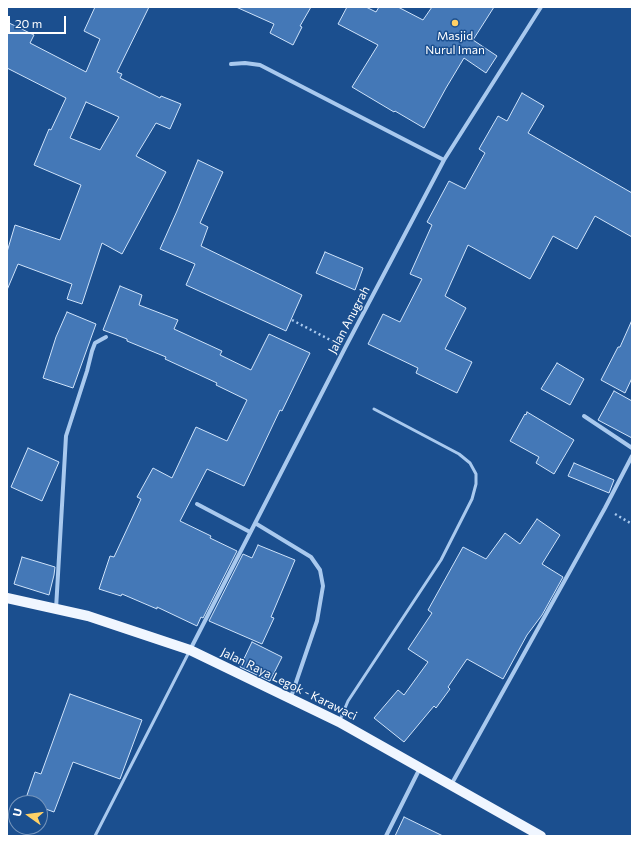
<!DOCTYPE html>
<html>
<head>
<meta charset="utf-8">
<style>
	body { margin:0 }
	#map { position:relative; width:639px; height:843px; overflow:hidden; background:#1b4f8f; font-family:Commissioner,sans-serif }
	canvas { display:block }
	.frame { position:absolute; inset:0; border:8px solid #fff; pointer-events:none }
	.north { position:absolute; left:8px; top:795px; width:40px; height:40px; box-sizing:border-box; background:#1b4f8f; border:1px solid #7695bc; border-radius:50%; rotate:284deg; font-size:11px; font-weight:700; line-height:16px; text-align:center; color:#fff }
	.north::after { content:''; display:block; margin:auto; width:14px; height:18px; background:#ffd166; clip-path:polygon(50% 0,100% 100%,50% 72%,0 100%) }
	.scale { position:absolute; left:8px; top:16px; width:58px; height:18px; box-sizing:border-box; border:2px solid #fff; border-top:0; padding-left:5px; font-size:12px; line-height:14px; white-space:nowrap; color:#fff; -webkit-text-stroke:3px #1b4f8f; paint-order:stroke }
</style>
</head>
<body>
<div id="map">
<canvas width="639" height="843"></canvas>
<div class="frame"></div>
<div class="north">U</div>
<div class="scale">20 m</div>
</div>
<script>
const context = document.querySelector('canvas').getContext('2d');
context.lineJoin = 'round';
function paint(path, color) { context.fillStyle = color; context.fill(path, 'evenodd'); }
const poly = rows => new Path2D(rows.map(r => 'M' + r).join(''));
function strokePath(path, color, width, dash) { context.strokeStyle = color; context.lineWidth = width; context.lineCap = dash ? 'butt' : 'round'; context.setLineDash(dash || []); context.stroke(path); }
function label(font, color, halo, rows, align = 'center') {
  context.font = font + ' Commissioner,sans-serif'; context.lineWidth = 3; context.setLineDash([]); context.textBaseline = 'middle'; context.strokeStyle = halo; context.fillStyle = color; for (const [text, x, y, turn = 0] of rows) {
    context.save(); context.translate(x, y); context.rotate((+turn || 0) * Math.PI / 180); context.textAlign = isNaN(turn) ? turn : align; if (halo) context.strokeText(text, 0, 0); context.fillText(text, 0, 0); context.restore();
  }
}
const building = poly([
	[95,7,149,7,117,72,122,74,120,78,160,98,161,96,181,104,170,129,156,123,136,156,166,172,122,254,102,243,82,304,67,299,72,284,18,264,7,290,7,252,15,225,60,240,81,185,34,165,49,129,51,130,66,98,7,68,7,22,34,35,30,43,86,72,100,39,84,31,95,7],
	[86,102,119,117,100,150,70,138,86,102],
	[236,7,311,7,300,26,302,27,293,45,270,33,274,24,236,7],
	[347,7,366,7,376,12,379,7,398,7,423,20,432,7,494,7,473,40,497,56,486,73,464,58,446,88,424,128,395,111,394,112,352,87,378,45,338,24,347,7],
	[522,93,544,106,528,133,632,193,632,237,595,216,577,249,553,236,530,279,468,245,445,296,466,308,445,349,472,362,457,393,416,373,418,368,368,344,383,314,400,322,422,279,410,274,432,225,427,222,449,181,465,189,485,153,479,149,498,116,507,121,522,93],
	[198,160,223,172,200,223,208,227,201,246,302,295,286,331,186,285,195,264,160,249,177,211,198,160],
	[325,252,363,268,355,290,316,273,325,252],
	[120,286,142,295,139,305,178,320,174,329,222,351,220,355,251,370,269,334,310,353,282,411,280,410,244,486,207,469,180,521,211,536,210,538,237,551,203,618,201,617,197,626,157,607,157,609,122,594,121,596,99,589,110,556,114,557,141,499,137,497,153,468,172,478,196,427,227,441,247,400,216,385,217,383,165,359,166,357,127,341,127,339,103,330,120,286],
	[67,312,96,324,73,388,43,378,56,337,67,312],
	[632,320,632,378,625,393,601,380,618,347,620,347,632,320],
	[557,363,584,379,570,405,541,389,557,363],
	[614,391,632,401,632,438,598,420,614,391],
	[527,412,574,440,554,474,536,463,539,457,510,441,525,414,526,415,527,412],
	[28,448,59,462,42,501,11,487,28,448],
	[574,463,614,480,609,493,568,476,574,463],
	[537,519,560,535,542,564,563,577,542,615,527,635,503,679,467,659,448,687,450,689,436,708,434,706,404,742,374,718,398,690,404,695,428,662,408,649,432,613,428,610,463,547,486,559,505,533,520,544,537,519],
	[258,545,295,560,271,617,274,618,262,644,209,621,243,554,252,558,258,545],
	[22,557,55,567,54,575,49,595,14,584,22,557],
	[252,642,282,657,270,681,240,667,252,642],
	[70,694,142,720,120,779,73,762,54,812,40,807,40,803,29,803,25,801,35,772,41,774,70,694],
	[404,817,443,836,395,836,404,817]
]);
paint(building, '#4478b7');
strokePath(building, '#cfe3fa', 1);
strokePath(poly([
	[292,320,336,343],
	[615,514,632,524]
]), '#a9c9ee', 2.5, [2, 3]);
strokePath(poly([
	[340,720,348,701,441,560,472,499,476,484,476,474,470,463,459,454,374,409],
	[95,836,189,652]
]), '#a9c9ee', 3);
strokePath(poly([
	[231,64,245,63,260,65,444,160],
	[584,416,632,448],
	[197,504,250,532],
	[255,523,311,557,320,570,323,586,317,621,291,697],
	[56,609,66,436,87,371,92,351,95,343,106,337],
	[190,650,345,348,444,160,541,7],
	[451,785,605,508,632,456],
	[386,836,420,768]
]), '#a9c9ee', 4);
strokePath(poly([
	[7,598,88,616,190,650,339,722,541,836]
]), '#f0f6ff', 10);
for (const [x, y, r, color] of [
	[455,23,4,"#ffd166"]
]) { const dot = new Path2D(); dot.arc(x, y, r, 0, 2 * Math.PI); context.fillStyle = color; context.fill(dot); strokePath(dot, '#1b4f8f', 1.5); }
label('12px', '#fff', '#1b4f8f', [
	["Masjid",455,36],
	["Nurul Iman",455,50]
]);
label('12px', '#fff', '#1b4f8f', [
	["Jalan Anugrah",349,320,-62],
	["Jalan Raya Legok - Karawaci",289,684,26]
]);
</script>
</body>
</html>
